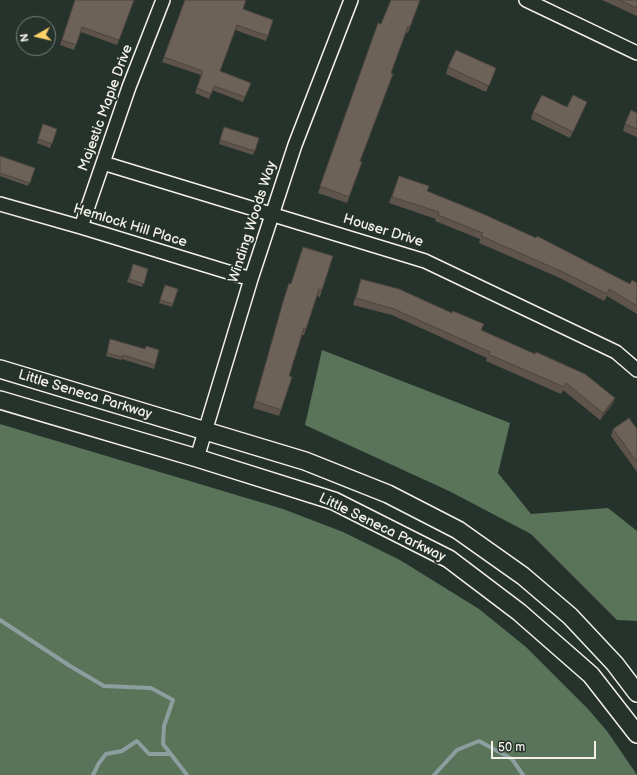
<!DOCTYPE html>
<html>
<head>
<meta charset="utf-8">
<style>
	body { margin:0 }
	#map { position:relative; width:637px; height:775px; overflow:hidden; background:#26332d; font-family:"Balsamiq Sans",sans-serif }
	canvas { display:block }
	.north { position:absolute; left:16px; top:16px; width:40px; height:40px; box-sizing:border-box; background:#26332d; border:1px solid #787f78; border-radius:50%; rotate:262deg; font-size:11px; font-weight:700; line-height:16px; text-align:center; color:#f4f1e8 }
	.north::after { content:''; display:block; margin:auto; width:14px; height:18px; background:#ffd166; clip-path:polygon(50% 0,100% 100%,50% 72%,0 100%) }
	.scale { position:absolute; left:491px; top:741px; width:105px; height:18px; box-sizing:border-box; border:2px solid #f4f1e8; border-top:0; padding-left:5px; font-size:12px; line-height:14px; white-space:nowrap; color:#f4f1e8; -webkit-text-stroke:3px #26332d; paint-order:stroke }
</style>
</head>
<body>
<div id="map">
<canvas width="637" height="775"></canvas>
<div class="north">N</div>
<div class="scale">50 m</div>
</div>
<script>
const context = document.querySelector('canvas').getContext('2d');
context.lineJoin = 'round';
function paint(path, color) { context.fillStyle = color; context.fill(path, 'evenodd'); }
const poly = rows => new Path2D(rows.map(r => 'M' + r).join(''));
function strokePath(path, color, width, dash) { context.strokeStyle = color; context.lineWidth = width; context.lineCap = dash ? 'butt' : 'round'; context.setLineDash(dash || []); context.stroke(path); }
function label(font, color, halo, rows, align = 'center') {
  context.font = font + ' "Balsamiq Sans",sans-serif'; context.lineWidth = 4; context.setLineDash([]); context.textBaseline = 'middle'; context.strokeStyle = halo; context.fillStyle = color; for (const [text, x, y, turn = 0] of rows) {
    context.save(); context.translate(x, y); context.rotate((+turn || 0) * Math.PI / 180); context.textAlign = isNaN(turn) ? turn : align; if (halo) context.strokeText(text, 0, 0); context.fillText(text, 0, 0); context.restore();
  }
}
paint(poly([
	[322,350,510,423,498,473,531,514,608,508,637,531,637,621,617,620,531,534,449,491,305,425],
	[0,424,283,509,343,532,400,560,479,609,526,647,588,709,607,731,637,775,0,775]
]), '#5a7459');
strokePath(poly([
	[0,620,70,666,104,686,151,688,173,700,164,726,163,744,187,775],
	[93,775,99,763,106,754,122,751,137,741,149,754,171,754],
	[434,775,457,750,479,741,512,759,523,775]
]), '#8d9e9f', 4);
const minor = poly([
	[526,0,637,53],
	[103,163,425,261,616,352,637,370],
	[0,204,81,227,251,279],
	[81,227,129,87,163,0],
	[197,458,251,279,295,145,351,0]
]);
const major = poly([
	[0,369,305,461,388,494,458,530,523,576,570,616,615,664,637,693],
	[0,400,197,458,334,501,449,559,519,612,591,675,637,734]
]);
strokePath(minor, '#f4f1e8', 16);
strokePath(major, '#f4f1e8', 20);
strokePath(minor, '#26332d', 13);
strokePath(major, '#26332d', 17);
paint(poly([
	[75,0,134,0,117,45,81,32,74,50,60,45],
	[185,0,243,9,273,20,266,41,235,30,220,71,251,83,243,102,212,90,209,99,195,93,201,75,162,62],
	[420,0,408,33,406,32,391,73,360,161,362,162,347,203,318,193,376,30,381,24],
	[602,0,637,0,637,16],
	[448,67,496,68,486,92,446,74],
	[567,107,584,109,570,138,531,119,533,112],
	[637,113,637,137,623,131,625,124],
	[43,124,57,129,50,148,37,143],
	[224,127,259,138,253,155,219,144],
	[0,156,35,168,28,186,0,176],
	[399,176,427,191,630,284,637,283,637,314,607,296,604,301,560,278,479,243,480,239,435,221,436,219,389,203],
	[303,247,322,290,320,297,317,296,304,335,302,335,289,376,281,410,279,416,253,408,287,290,289,283,291,284],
	[133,264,148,269,142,287,127,282],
	[361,279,482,331,615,398,612,405,600,420,563,390,561,394,486,361,487,358,392,315,353,305],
	[165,285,178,289,172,307,159,303],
	[109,343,145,349,159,350,154,369,122,359,121,360,106,356],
	[613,429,637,429,637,472,611,436]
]), '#5e544c');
paint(poly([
	[615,398,612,405,600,420,603,413]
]), '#4c453e');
const building = poly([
	[75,0,134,0,119,40,82,27,76,45,62,40,75,0],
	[185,0,246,0,243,9,273,20,268,36,237,25,220,71,251,83,245,97,214,86,211,94,197,88,203,71,164,57,185,0],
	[391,0,420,0,410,27,408,26,391,73,393,74,360,161,362,162,349,197,320,186,378,23,381,24,391,0],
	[619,0,637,0,637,8,619,0],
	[456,50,496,68,489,86,448,67,456,50],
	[542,95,567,107,573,95,587,102,573,132,533,112,542,95],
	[631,110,637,113,637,129,625,124,631,110],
	[43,124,57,129,52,144,38,139,43,124],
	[224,127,259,138,255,151,220,140,224,127],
	[0,156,35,168,30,183,0,173,0,156],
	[399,176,429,186,427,191,481,213,536,238,537,236,630,284,632,280,637,283,637,306,609,289,607,294,563,272,481,236,483,233,438,215,439,212,392,197,399,176],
	[303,247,333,256,322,290,319,289,306,329,304,328,289,376,292,377,281,410,255,401,283,302,289,283,291,284,303,247],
	[133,264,148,269,144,284,129,279,133,264],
	[361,279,399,289,452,313,453,311,484,324,481,330,535,354,536,352,585,374,615,398,603,413,566,383,564,387,488,354,490,352,394,309,356,298,361,279],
	[165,285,178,289,173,304,160,300,165,285],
	[110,339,145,349,146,346,159,350,155,365,123,355,122,357,107,353,110,339],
	[629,418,637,429,637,462,613,429,629,418]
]);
paint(building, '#6d6258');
strokePath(building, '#4c453e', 1);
label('14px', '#f4f1e8', '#26332d', [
	["Majestic Maple Drive",106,108,-70],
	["Winding Woods Way",253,222,-72],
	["Hemlock Hill Place",130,226,17],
	["Houser Drive",383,231,17],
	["Little Seneca Parkway",85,395,17],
	["Little Seneca Parkway",382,528,26]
]);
</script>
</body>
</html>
